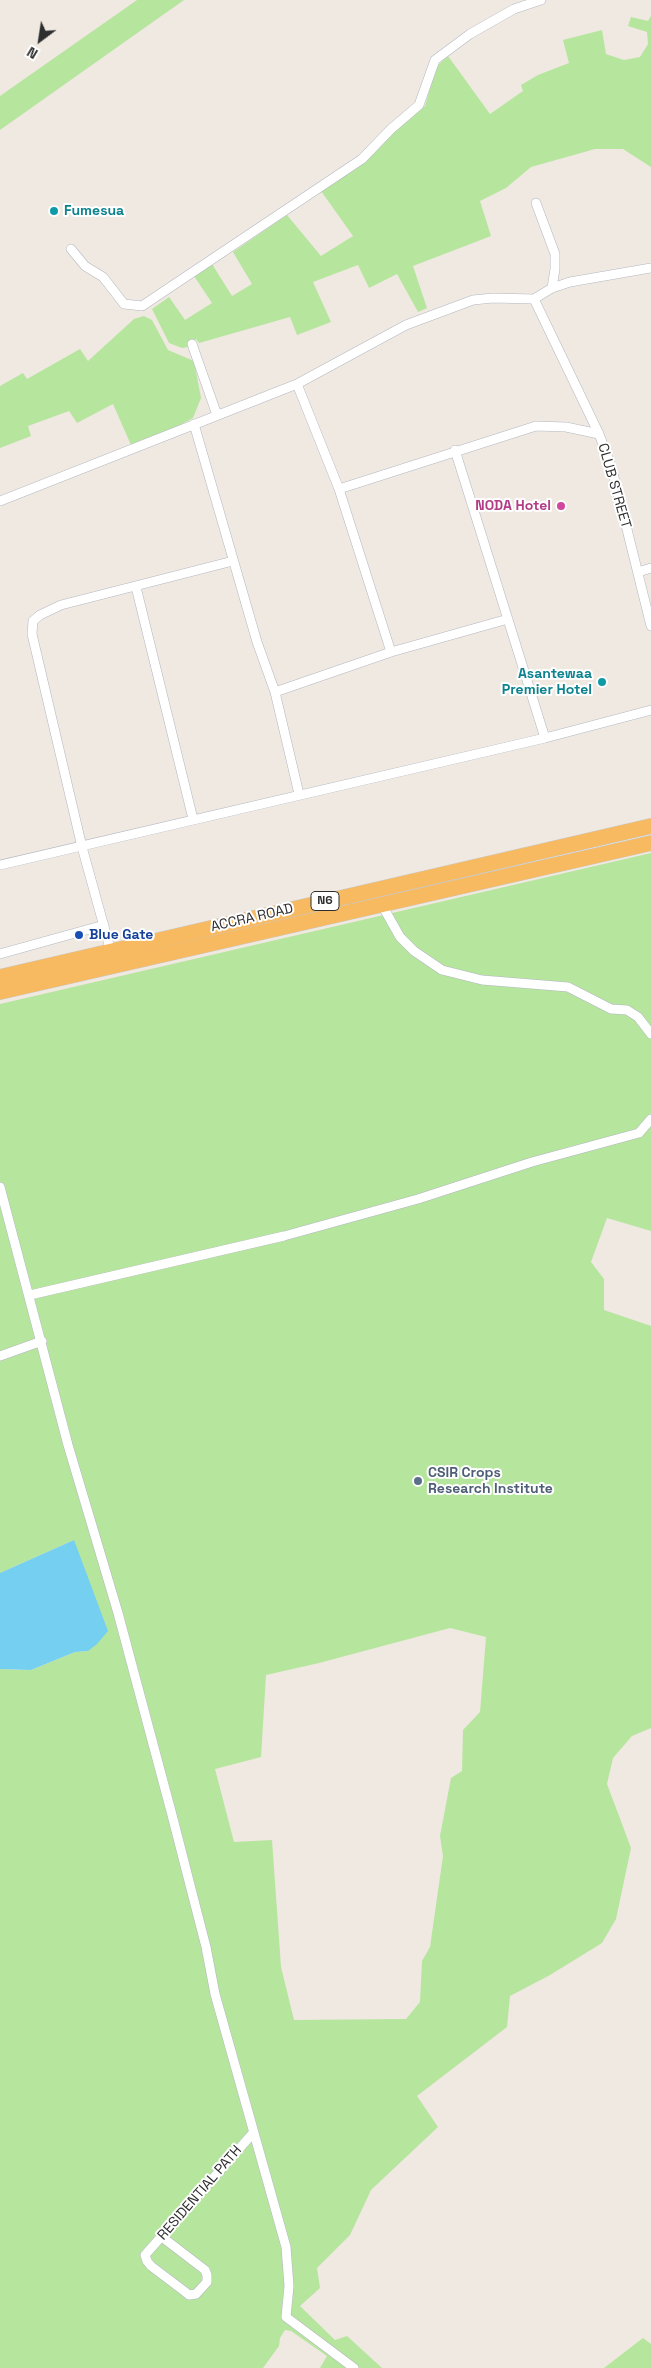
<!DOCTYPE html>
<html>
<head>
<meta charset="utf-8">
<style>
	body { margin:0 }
	#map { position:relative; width:651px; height:2368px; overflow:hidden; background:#efe9e1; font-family:"Space Grotesk",sans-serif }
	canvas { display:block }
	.north { position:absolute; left:15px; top:15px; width:50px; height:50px; -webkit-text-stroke:4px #fff; paint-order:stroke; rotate:211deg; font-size:14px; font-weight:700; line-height:20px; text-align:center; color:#2e2e2e }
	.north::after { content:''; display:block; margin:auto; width:18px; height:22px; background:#2e2e2e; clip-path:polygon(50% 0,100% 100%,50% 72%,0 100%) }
</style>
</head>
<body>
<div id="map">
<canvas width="651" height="2368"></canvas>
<div class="north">N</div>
</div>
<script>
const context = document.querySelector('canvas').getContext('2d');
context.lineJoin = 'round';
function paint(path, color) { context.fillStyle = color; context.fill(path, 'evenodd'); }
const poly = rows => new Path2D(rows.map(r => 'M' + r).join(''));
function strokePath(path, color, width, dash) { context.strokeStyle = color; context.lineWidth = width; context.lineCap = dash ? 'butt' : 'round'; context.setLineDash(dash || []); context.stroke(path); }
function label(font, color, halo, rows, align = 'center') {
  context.font = font + ' "Space Grotesk",sans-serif'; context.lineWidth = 4; context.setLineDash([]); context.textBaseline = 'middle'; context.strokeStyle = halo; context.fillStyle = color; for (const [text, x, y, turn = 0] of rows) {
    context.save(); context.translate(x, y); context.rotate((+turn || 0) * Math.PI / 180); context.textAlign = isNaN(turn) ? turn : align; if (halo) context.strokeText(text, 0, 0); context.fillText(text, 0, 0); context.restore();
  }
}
paint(poly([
	[137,0,184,0,0,130,0,96],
	[651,16,651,167,623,149,595,149,531,167,506,188,480,201,491,236,413,266,427,308,418,312,397,274,369,288,358,265,313,282,331,322,297,335,290,317,199,343,196,339,188,347,182,348,169,343,152,309,169,297,185,320,212,303,194,276,212,264,232,296,252,284,233,252,287,215,321,256,353,236,321,191,425,106,436,67,448,56,490,114,523,91,521,85,538,75,569,63,563,40,602,30,606,54,624,60,640,57,648,44,647,32,628,26,631,17,648,21],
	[144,316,152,320,168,350,194,361,201,398,193,418,165,433,131,445,113,404,77,423,69,411,28,426,31,436,0,448,0,386,23,373,27,379,80,349,88,361,134,319],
	[651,853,651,1231,607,1218,591,1262,604,1279,604,1310,651,1326,651,1728,632,1736,613,1758,607,1784,631,1848,616,1919,602,1943,550,1975,510,1996,507,2027,417,2096,438,2127,371,2190,350,2235,317,2268,320,2288,300,2306,335,2340,347,2336,382,2368,320,2368,327,2356,291,2331,285,2330,280,2338,279,2346,263,2368,0,2368,0,1669,31,1670,75,1652,88,1651,74,1540,0,1573,0,1004],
	[450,1628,486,1637,480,1712,463,1730,462,1771,451,1778,440,1836,443,1856,430,1947,422,1961,420,2002,406,2019,294,2020,281,1967,272,1840,234,1842,215,1769,261,1757,266,1675,319,1663],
	[643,2338,651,2344,651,2368,604,2368]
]), '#b6e59e');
paint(poly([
	[74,1540,108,1631,97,1644,88,1651,75,1652,31,1670,0,1669,0,1573]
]), '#75cff0');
const minor = poly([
	[536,203,555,254,555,269,552,288],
	[71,249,85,266,103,277,124,304,142,306,362,159,391,129,419,105,435,60,470,34,491,22,514,9,541,0],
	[534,299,599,434,612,469,651,626],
	[192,344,217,415],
	[297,384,339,489,391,652],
	[194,424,257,642,275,692,299,794],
	[455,450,545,738],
	[339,489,536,426,566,427,599,434],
	[0,501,297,384,406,325,473,300,493,298,534,299,552,288,570,282,651,268],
	[638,572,651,568],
	[136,587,193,819],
	[275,692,391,652,508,619],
	[0,865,545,738,651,710],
	[382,905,400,937,414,951,442,970,482,980,568,987,611,1009,627,1010,638,1017,651,1034],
	[111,952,82,847,32,634,33,621,40,615,61,605,233,561],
	[0,954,104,925],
	[0,1187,68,1445,118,1613,172,1815,206,1947,215,1994,286,2247,289,2286,286,2317,354,2368],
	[30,1295,284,1236,418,1199,532,1162,639,1133,651,1119],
	[0,1356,42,1341],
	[162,2237,205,2270,207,2275,207,2282,196,2294,189,2295,184,2291,151,2266,147,2261,145,2255,254,2132]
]);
const trunk = poly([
	[0,977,651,826],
	[0,992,651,843]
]);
strokePath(minor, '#b4b7c1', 10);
strokePath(trunk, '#c9c9c9', 16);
strokePath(minor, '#fff', 9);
strokePath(trunk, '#f8ba60', 15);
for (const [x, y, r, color] of [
	[54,211,5,"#0f9aa8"],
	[561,506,5,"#d1479c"],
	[602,682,5,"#0f9aa8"],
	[79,935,5,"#1a4fb4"],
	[418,1481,5,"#5c6f8a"]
]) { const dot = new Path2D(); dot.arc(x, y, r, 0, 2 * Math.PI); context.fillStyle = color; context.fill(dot); strokePath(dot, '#fff', 2); }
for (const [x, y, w] of [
	[325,901,28]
]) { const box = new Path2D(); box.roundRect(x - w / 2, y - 9.5, w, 19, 4); context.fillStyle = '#fff'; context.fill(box); strokePath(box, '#2e2e2e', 1); }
label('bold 12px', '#2e2e2e', null, [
	["N6",325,901]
]);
label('bold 14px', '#0d838f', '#fff', [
	["Fumesua",64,211],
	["Asantewaa",592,674,"right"],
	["Premier Hotel",592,690,"right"]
], 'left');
label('14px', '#2e2e2e', '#fff', [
	["CLUB STREET",614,486,74],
	["ACCRA ROAD",252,918,-13],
	["RESIDENTIAL PATH",200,2193,-49]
]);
label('bold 14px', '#b23c85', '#fff', [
	["NODA Hotel",551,506]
], 'right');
label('bold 14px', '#164399', '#fff', [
	["Blue Gate",89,935]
], 'left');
label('bold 14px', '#4e5e75', '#fff', [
	["CSIR Crops",428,1473],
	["Research Institute",428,1489]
], 'left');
</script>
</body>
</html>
